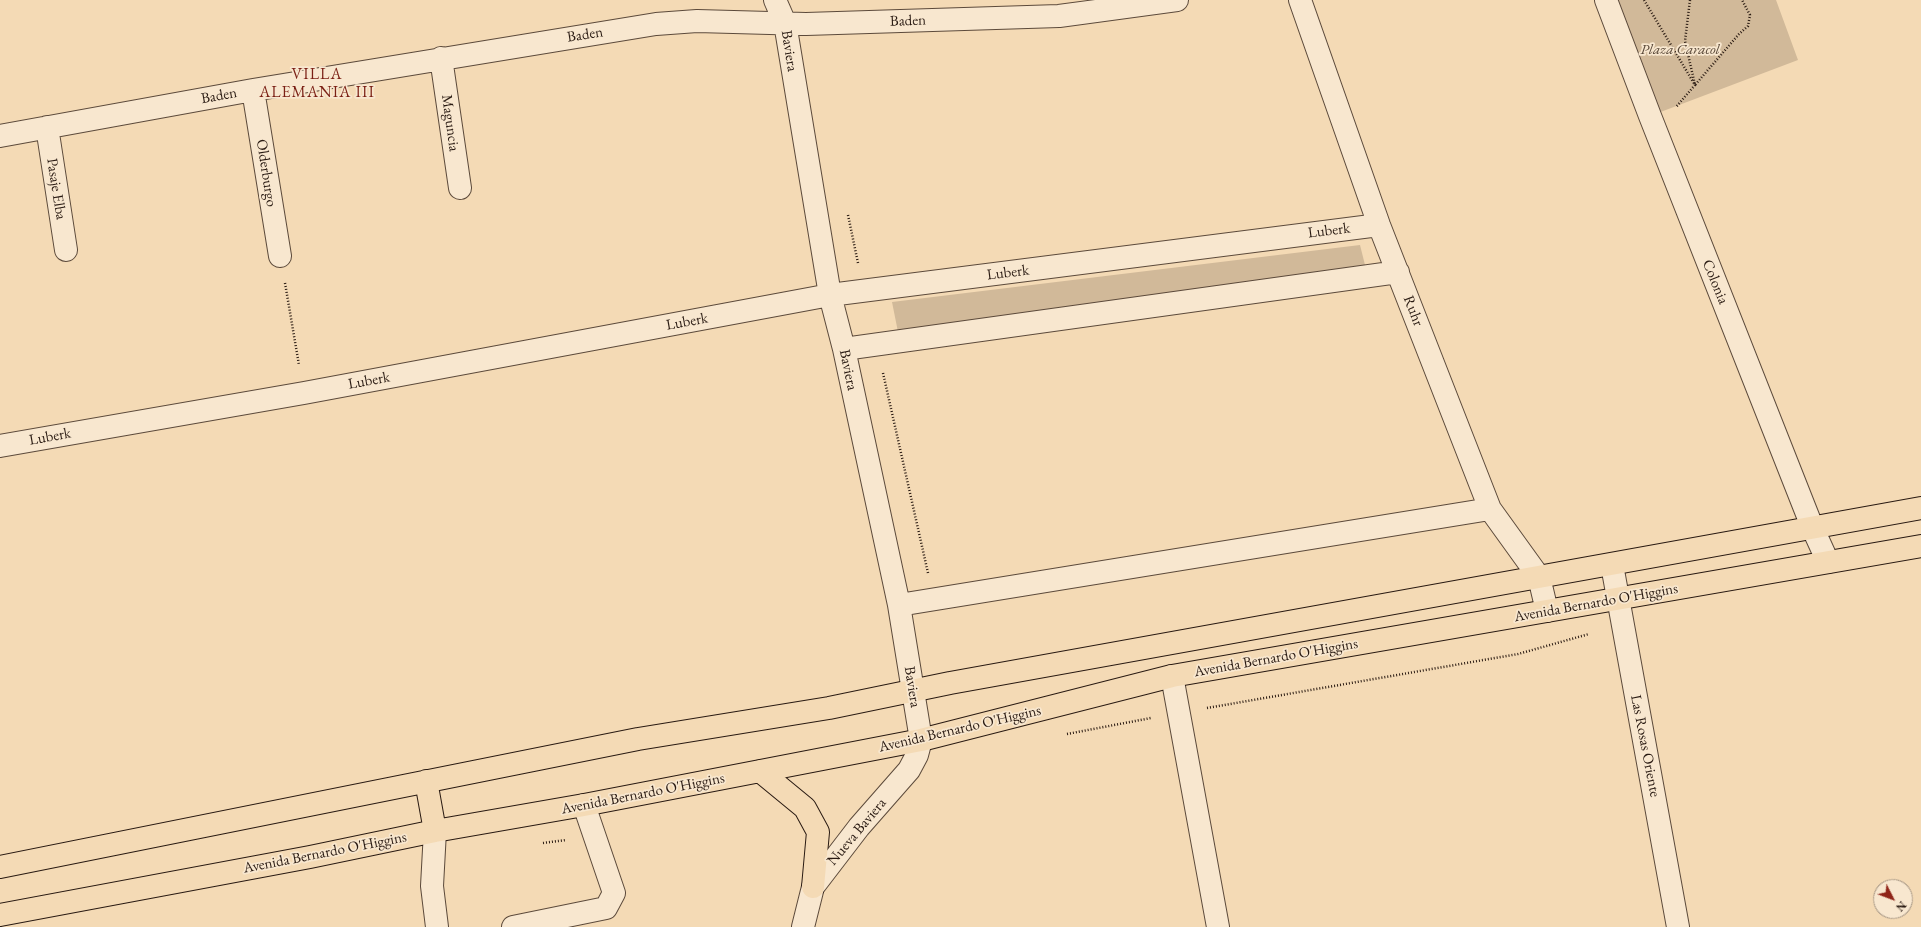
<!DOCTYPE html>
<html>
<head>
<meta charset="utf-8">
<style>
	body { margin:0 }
	#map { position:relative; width:1921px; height:927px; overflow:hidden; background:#f4dab5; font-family:"EB Garamond",serif }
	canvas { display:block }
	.north { position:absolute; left:1873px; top:879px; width:40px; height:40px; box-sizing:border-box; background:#f8e7cf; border:1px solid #a59583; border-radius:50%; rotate:132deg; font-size:11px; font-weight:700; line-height:16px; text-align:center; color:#291a12 }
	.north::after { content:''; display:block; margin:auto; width:14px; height:18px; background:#8f2418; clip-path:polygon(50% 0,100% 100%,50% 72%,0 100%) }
</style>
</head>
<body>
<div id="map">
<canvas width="1921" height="927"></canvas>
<div class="north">N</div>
</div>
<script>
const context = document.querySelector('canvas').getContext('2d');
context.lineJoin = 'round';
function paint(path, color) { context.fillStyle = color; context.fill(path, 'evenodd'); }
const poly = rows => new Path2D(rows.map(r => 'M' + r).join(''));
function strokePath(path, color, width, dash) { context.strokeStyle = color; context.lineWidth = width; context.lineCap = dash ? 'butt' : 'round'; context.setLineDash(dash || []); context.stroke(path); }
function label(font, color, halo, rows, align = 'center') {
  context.font = font + ' "EB Garamond",serif'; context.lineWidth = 3.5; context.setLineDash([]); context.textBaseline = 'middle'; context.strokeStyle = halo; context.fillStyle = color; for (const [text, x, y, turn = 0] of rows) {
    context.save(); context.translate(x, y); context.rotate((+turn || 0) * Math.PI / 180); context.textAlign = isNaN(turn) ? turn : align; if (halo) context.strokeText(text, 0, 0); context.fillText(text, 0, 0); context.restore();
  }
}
paint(poly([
	[1606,0,1776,0,1798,60,1650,116],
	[1360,245,1366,269,898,332,892,302]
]), '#d1b999');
const minor = poly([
	[775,0,785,23,830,295,844,349,899,605,921,740,917,755,909,770,859,827,813,887,803,927],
	[1300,0,1379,225,1490,509,1539,577,1547,611],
	[1606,0,1650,116,1813,529,1828,562],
	[441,58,460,188],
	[253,90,280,256],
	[47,127,66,250],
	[0,136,253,90,656,24,697,21,806,24,1059,16,1177,0],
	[844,349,1398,272],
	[0,446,304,393,830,295,1379,225],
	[1612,565,1678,927],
	[899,605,1490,509],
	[1172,676,1218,927],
	[435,831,432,886,437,927],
	[513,927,606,908,614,893,584,805]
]);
const major = poly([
	[760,771,805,808,818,832,813,887],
	[426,781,435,831],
	[0,867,638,739,829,708,950,683,1921,508],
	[0,915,310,857,435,831,584,805,921,740,1172,676,1921,546]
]);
strokePath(minor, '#5c4a3b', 24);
strokePath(major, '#291a12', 24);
strokePath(poly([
	[1644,0,1695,85,1676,107],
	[1690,0,1685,41,1695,85,1739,34,1748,26,1750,15,1742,0],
	[848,215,858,263],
	[285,283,299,365],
	[883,373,928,573],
	[1207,708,1518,654,1589,634],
	[1067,734,1151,718],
	[543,843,566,840]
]), '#291a12', 2.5, [1, 2]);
strokePath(minor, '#f8e7cf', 22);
strokePath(major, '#f4dab5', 22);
label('15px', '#291a12', '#f8e7cf', [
	["Baden",908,21,-2],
	["Baden",585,35,-9],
	["Baviera",789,51,81],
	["Baden",219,96,-10],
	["Maguncia",450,123,82],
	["Olderburgo",266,173,81],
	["Pasaje Elba",56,189,81],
	["Luberk",1329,231,-7],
	["Luberk",1008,273,-7],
	["Colonia",1715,282,68],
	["Ruhr",1413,311,69],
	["Luberk",687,322,-10],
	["Baviera",848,370,78],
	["Luberk",369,381,-10],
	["Luberk",50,437,-10],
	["Avenida Bernardo O'Higgins",1596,603,-10],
	["Avenida Bernardo O'Higgins",1276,658,-10],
	["Baviera",912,687,81],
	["Avenida Bernardo O'Higgins",960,729,-13],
	["Las Rosas Oriente",1645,746,79],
	["Avenida Bernardo O'Higgins",643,794,-11],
	["Nueva Baviera",857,832,-50],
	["Avenida Bernardo O'Higgins",325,853,-11]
]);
label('italic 15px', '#5b4a3a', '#f8e7cf', [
	["Plaza Caracol",1680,50]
]);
context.letterSpacing = '1px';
label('16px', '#7a1f14', '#f8e7cf', [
	["VILLA",317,75],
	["ALEMANIA III",317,93]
]);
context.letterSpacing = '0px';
</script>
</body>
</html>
